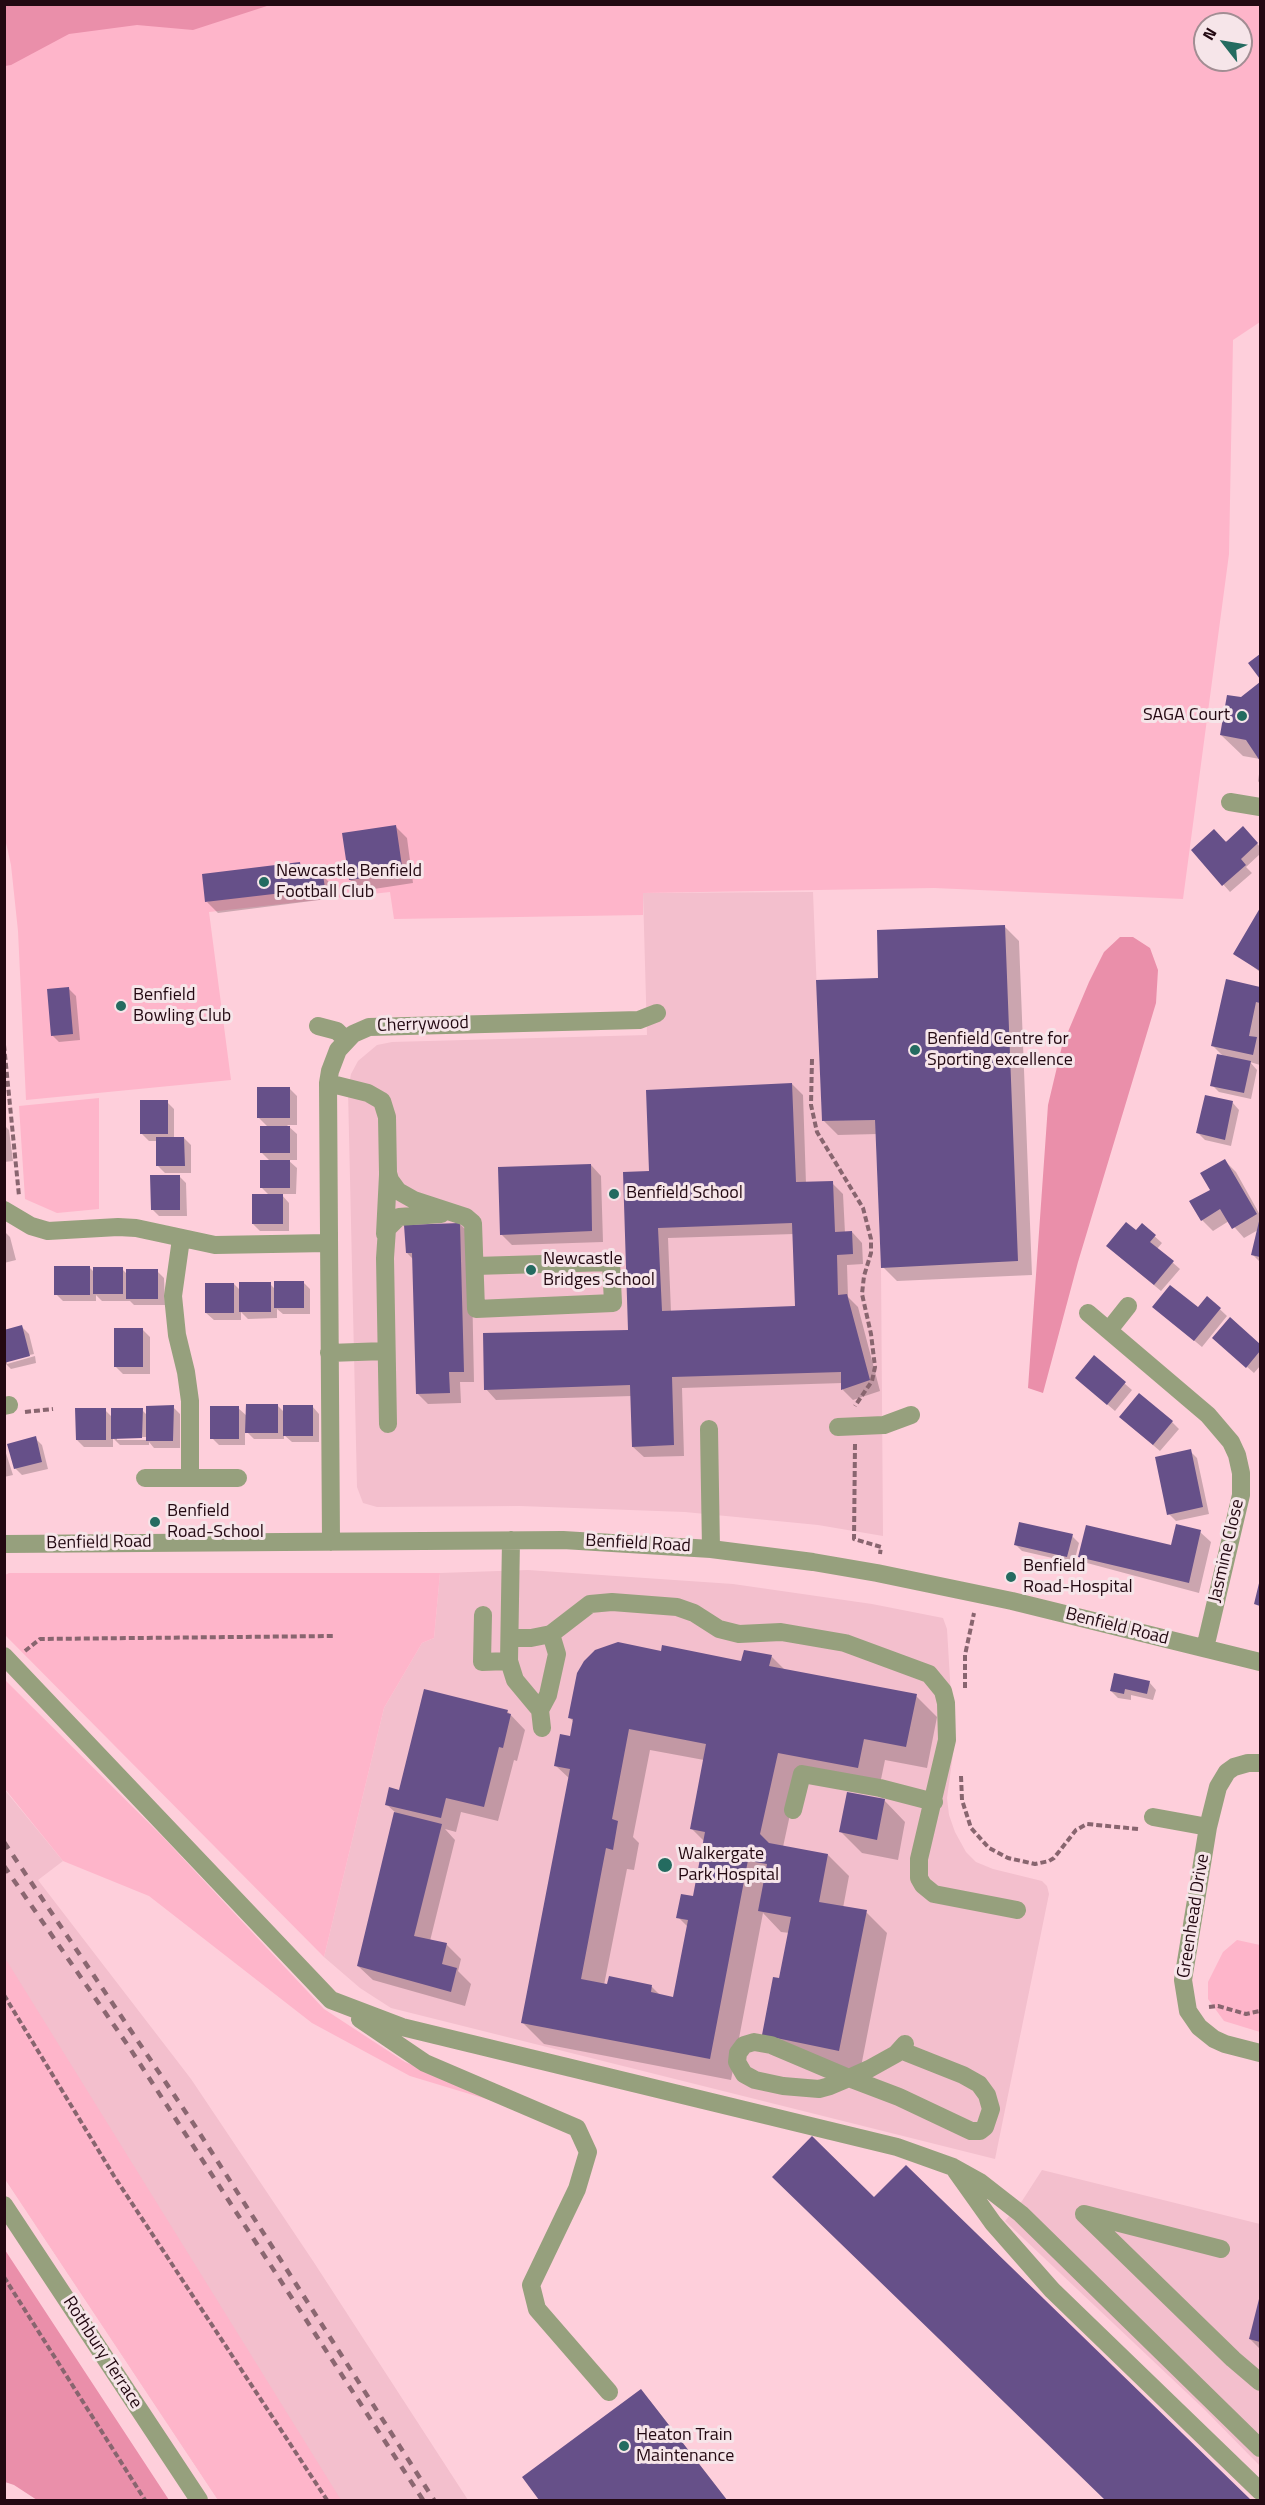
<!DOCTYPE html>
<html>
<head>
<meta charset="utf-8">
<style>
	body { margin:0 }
	#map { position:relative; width:1265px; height:2505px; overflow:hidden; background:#fecfdb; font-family:"Titillium Web",sans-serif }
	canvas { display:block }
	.frame { position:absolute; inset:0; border:6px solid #230912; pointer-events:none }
	.north { position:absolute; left:1193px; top:12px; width:60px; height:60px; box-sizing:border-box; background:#f6e5e9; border:2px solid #a28d93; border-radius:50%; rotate:301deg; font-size:16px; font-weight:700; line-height:24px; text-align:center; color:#230912 }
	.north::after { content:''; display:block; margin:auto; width:21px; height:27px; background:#246b60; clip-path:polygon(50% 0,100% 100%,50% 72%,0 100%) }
</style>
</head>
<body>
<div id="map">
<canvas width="1265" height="2505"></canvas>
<div class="frame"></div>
<div class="north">N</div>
</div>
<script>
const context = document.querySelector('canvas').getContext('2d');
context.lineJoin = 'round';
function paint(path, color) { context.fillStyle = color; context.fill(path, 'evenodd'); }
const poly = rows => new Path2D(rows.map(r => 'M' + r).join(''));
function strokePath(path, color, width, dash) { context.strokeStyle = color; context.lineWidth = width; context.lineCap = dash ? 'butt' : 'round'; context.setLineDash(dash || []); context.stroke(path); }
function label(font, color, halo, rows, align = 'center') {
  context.font = font + ' "Titillium Web",sans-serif'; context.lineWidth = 6; context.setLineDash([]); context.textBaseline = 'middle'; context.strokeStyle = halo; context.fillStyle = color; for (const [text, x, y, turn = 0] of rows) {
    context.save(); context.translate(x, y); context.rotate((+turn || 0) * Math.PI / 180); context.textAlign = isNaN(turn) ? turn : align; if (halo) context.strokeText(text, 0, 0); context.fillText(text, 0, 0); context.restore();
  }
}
paint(poly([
	[813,892,822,1121,875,1120,881,1268,883,1536,818,1525,685,1512,520,1506,377,1507,363,1503,357,1487,348,1090,351,1074,358,1061,377,1045,392,1042,647,1035,643,893],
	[528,1570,733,1584,872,1604,943,1618,947,1629,954,1747,947,1798,949,1815,955,1832,966,1852,976,1862,993,1869,1042,1881,1047,1886,1049,1894,995,2159,391,2008,360,1988,324,1957,384,1708,422,1643,434,1638,440,1573],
	[4,1789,63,1861,38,1880,191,2079,313,2261,468,2500,218,2500,5,2179],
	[1042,2170,1260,2224,1260,2466,1205,2410,1005,2221,1022,2201]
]), '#f3bfcd');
paint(poly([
	[4,5,1260,5,1260,322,1233,340,1229,554,1183,899,934,888,643,893,643,915,394,919,390,892,209,912,231,1080,26,1100,18,931,11,865,4,834],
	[1205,24,1241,24,1241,60,1205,60],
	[99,1098,99,1209,57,1213,25,1199,19,1106],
	[9,1573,440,1573,434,1638,422,1643,384,1708,324,1957,5,1635,5,1575],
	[4,1679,163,1837,324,2009,405,2062,516,2108,410,2076,312,2023,149,1896,63,1861,5,1789],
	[1237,1940,1260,1945,1260,2032,1224,2021,1208,1999,1208,1982,1223,1952],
	[4,1958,5,1958,341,2500,218,2500,5,2179]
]), '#feb5ca');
paint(poly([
	[4,5,5,4,270,5,193,30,137,25,69,34,11,65,5,66],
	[1120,937,1133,937,1150,948,1158,970,1156,1003,1078,1262,1043,1393,1028,1388,1048,1105,1062,1046,1089,982,1104,952],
	[5,2250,169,2500,37,2500,14,2485,5,2482]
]), '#ea8faa');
paint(poly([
	[1260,684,1260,759,1243,756,1221,735,1241,699],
	[1260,767,1260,784,1258,781],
	[396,827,407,838,413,883,361,891,350,880],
	[1250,835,1260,847,1260,854,1246,867,1252,873,1230,892,1193,850],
	[300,864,311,878,323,876,334,887,335,898,218,913,207,902],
	[1260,911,1260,972,1235,953],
	[1004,926,1019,941,1032,1275,897,1281,883,1267,877,1134,838,1135,823,1120,880,979],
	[1227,981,1260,988,1260,1065,1250,1062,1257,1070,1251,1099,1219,1092,1212,1085,1224,1057,1213,1046],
	[69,989,76,996,80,1040,59,1042,52,1035],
	[792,1084,803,1095,806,1184,832,1183,843,1194,845,1233,852,1232,862,1243,863,1264,847,1265,848,1297,858,1307,880,1391,853,1400,843,1390,843,1383,682,1388,684,1456,644,1457,633,1447,632,1396,496,1400,486,1389,630,1331,650,1173],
	[794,1234,796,1307,671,1312,668,1238],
	[290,1089,297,1096,297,1125,287,1125,297,1134,297,1160,288,1160,297,1168,296,1194,281,1194,289,1203,289,1231,260,1231,253,1224,270,1196,261,1187,271,1162,262,1153,268,1127,259,1118],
	[167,1102,174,1109,174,1138,184,1138,191,1145,191,1173,165,1173,158,1166,158,1141,149,1141,142,1134],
	[1232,1102,1239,1110,1231,1146,1205,1140,1198,1133],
	[4,1125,9,1130,13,1161,4,1162],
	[1225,1161,1236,1172,1260,1215,1260,1262,1253,1255,1258,1230,1244,1238,1229,1221,1213,1231,1202,1220],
	[591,1165,601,1176,603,1242,512,1245,501,1234],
	[179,1176,186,1183,187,1216,159,1216,152,1209],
	[460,1224,471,1235,474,1382,460,1382,461,1403,428,1404,417,1393,413,1259,407,1253],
	[1142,1225,1162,1243,1157,1249,1180,1269,1161,1291,1115,1253],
	[4,1231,10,1237,16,1260,4,1263],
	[89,1267,95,1273,122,1269,127,1274,157,1271,164,1278,165,1305,134,1305,130,1301,102,1301,96,1295,96,1301,63,1301,56,1294],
	[303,1282,310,1289,310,1314,283,1314,277,1309,277,1318,248,1319,241,1312,241,1320,214,1320,206,1313,234,1284,241,1291,270,1284,276,1290],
	[1208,1298,1227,1316,1202,1347,1161,1313,1198,1309],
	[1230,1319,1260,1346,1260,1366,1254,1373,1221,1344],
	[22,1327,29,1334,34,1354,7,1360,7,1364,35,1356,36,1363,11,1369,4,1362],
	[143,1330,150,1337,150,1374,123,1374,116,1367],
	[1094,1357,1132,1390,1115,1411,1077,1378],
	[277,1405,284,1412,312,1406,319,1414,319,1442,292,1442,284,1435,284,1439,254,1439,245,1430,245,1445,219,1445,212,1438,238,1408,247,1416],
	[173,1407,180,1414,180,1448,154,1448,149,1442,149,1445,120,1445,113,1438,113,1447,84,1447,77,1440,105,1410,112,1417,142,1410,147,1415],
	[117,1437,150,1437,150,1440,117,1440],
	[1172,1422,1179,1429,1160,1451,1128,1424],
	[35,1438,42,1445,48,1469,22,1475,15,1468],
	[4,1447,13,1475,4,1477],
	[1190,1451,1197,1458,1209,1514,1176,1521,1169,1514],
	[1200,1532,1211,1542,1199,1593,1087,1563,1080,1556,1172,1547],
	[1072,1536,1079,1543,1074,1563,1022,1551,1015,1544],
	[663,1652,743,1662,771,1656,786,1671,916,1696,937,1717,927,1768,885,1760,879,1789,799,1773,783,1847,828,1855,849,1876,843,1908,866,1912,887,1933,860,2072,784,2056,763,2035,780,1980,790,1933,781,1932,763,1913,731,2080,544,2044,523,2023,570,1779,556,1766,571,1738,574,1722,569,1717],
	[650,1750,704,1760,691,1828,705,1842,694,1898,678,1917,688,1927,674,1998,661,1996,652,1987,604,1985,627,1869,634,1870,639,1843,633,1837],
	[1149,1682,1156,1690,1153,1700,1131,1695,1131,1700,1118,1698,1111,1691],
	[507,1711,525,1730,517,1761,514,1760,498,1821,461,1812,456,1832,445,1829,455,1840,430,1941,446,1944,461,1959,458,1971,471,1984,465,2006,373,1980,358,1966,396,1813,386,1804],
	[884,1800,905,1822,898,1860,862,1853,841,1832],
	[906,2167,1248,2500,1107,2500,774,2177,875,2199],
	[1260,2298,1260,2349,1250,2339],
	[641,2391,651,2402,727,2500,541,2500,524,2478]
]), '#0003');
paint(poly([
	[1260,654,1260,679,1248,663],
	[1260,682,1260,761,1246,740,1220,735,1227,695,1241,697],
	[396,825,403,873,349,880,342,833],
	[1243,826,1258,843,1241,859,1246,865,1222,886,1191,850,1214,829,1226,842],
	[300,862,302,877,323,875,325,888,205,902,202,874],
	[1260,908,1260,971,1233,954],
	[1005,925,1018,1261,881,1268,875,1120,822,1121,816,980,878,978,877,930],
	[1226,979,1260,987,1260,1003,1256,1002,1249,1036,1257,1037,1253,1055,1211,1046],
	[69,987,73,1034,51,1036,47,989],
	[1217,1054,1251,1061,1244,1093,1210,1086],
	[792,1083,796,1182,833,1181,835,1232,852,1231,853,1254,837,1255,838,1295,847,1294,870,1380,841,1390,841,1372,672,1377,674,1445,632,1447,630,1385,484,1390,483,1333,628,1330,623,1172,649,1171,646,1090],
	[792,1223,795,1306,662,1311,658,1228],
	[257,1087,290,1087,290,1118,257,1118],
	[1205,1095,1233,1101,1225,1140,1196,1133],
	[140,1100,168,1100,168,1134,140,1134],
	[260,1126,290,1126,290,1153,260,1153],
	[156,1137,184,1137,185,1166,156,1166],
	[1225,1159,1257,1214,1232,1229,1220,1209,1201,1221,1189,1201,1210,1190,1200,1173],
	[260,1160,290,1160,290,1188,260,1188],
	[591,1164,592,1231,500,1235,498,1167],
	[150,1175,180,1175,180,1210,151,1210],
	[252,1194,283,1194,283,1224,252,1224],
	[1260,1217,1260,1257,1251,1255],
	[1126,1222,1136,1230,1142,1223,1156,1235,1150,1242,1174,1261,1154,1285,1106,1246],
	[460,1223,464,1372,449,1372,450,1393,416,1394,412,1253,406,1253,404,1225],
	[54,1266,90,1266,90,1295,54,1295],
	[93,1267,123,1267,123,1294,93,1294],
	[126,1269,158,1269,158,1299,126,1299],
	[274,1281,304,1281,304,1308,274,1308],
	[239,1282,271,1282,271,1312,239,1312],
	[205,1283,234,1283,234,1313,205,1313],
	[1170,1285,1198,1307,1207,1296,1221,1308,1194,1341,1152,1307],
	[1230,1317,1260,1344,1260,1351,1246,1368,1212,1338],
	[22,1325,30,1356,4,1363,4,1330],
	[114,1328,143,1328,143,1367,114,1367],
	[1094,1355,1126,1382,1107,1405,1075,1378],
	[1139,1393,1173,1421,1153,1445,1119,1417],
	[246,1404,278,1404,278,1433,245,1433],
	[174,1405,173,1441,146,1441,146,1406],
	[283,1405,313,1405,313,1436,283,1436],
	[210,1406,239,1406,239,1439,210,1439],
	[75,1408,106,1408,106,1440,76,1440],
	[111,1408,143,1408,142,1438,111,1439],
	[36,1436,42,1462,14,1469,7,1444],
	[1191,1449,1203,1507,1167,1515,1155,1457],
	[1019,1522,1073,1534,1067,1557,1014,1545],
	[1176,1524,1201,1530,1189,1583,1078,1557,1086,1525,1171,1545],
	[1260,1579,1260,1606,1254,1604],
	[618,1642,661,1651,662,1645,741,1661,744,1650,772,1655,769,1666,917,1694,906,1747,864,1739,858,1768,778,1753,760,1834,769,1843,828,1854,819,1902,867,1910,839,2051,762,2035,773,1977,779,1978,791,1917,758,1911,767,1864,755,1862,749,1855,710,2059,521,2023,570,1769,554,1766,560,1734,570,1736,573,1719,568,1718,577,1673,584,1661,595,1650],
	[629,1729,706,1744,690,1829,705,1832,693,1896,681,1894,676,1918,688,1920,673,1997,651,1992,652,1985,609,1976,607,1984,581,1979,606,1848,613,1850,618,1821,612,1819],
	[1114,1673,1150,1681,1147,1694,1125,1689,1124,1694,1110,1691],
	[424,1689,508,1710,507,1713,511,1714,503,1748,499,1747,484,1807,446,1798,441,1818,385,1805,389,1787,399,1790],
	[847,1792,885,1799,877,1840,839,1832],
	[394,1812,442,1824,414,1936,447,1943,442,1964,457,1968,451,1992,357,1966],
	[812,2136,874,2197,906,2165,1251,2500,1105,2500,772,2177],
	[1260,2295,1260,2342,1249,2339],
	[641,2389,727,2500,539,2500,522,2477]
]), '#665089');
strokePath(poly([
	[4,1045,19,1196],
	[812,1059,811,1105,817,1132,863,1208,871,1239,871,1253,864,1276,862,1294,871,1334,875,1367,872,1381,855,1406],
	[25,1412,53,1409],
	[855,1444,854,1539,881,1547,880,1554],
	[25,1651,40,1639,334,1636],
	[965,1688,965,1655,974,1613],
	[961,1776,962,1800,971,1828,989,1848,1008,1858,1035,1864,1049,1861,1054,1858,1076,1830,1087,1824,1138,1829],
	[4,1995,114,2176,327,2500],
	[1209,2007,1218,2006,1246,2014,1260,2011],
	[4,2277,145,2500]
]), '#88656f', 4, [6, 3]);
strokePath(poly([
	[1230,802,1260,807],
	[318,1026,337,1031,346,1040],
	[328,1083,368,1093,382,1101,387,1117,388,1173,390,1180,398,1191,414,1200,466,1217,473,1223,476,1309,613,1303,611,1262,475,1266],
	[4,1210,31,1226,48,1231,118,1227,136,1228,215,1245,328,1243],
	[385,1234,388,1175],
	[181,1239,173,1296,177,1335,186,1372,190,1401,190,1478],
	[1088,1313,1208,1415,1231,1442,1237,1455,1241,1473,1241,1495,1205,1648],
	[1109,1330,1128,1306],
	[329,1353,386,1351],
	[4,1406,9,1405],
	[388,1424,385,1258,387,1229,399,1217,441,1214],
	[838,1427,884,1425,911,1415],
	[709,1429,711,1549],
	[145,1478,238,1478],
	[511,1540,509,1661,515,1680,540,1710,542,1728],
	[331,1542,328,1083,330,1071,338,1050,353,1034,369,1027,639,1020,657,1013],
	[4,1544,563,1540,711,1549,813,1562,877,1573,1012,1601,1260,1662],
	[483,1615,482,1662,509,1661],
	[510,1638,531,1638,551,1634,590,1604,612,1602,677,1607,694,1613,719,1629,739,1634,781,1632,845,1643,929,1674,943,1691,946,1703,947,1740,919,1859,919,1878,923,1885,934,1894,1017,1910],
	[4,1656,331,2000,402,2027,897,2147,953,2167,980,2182,1021,2214,1260,2448],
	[540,1710,548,1695,557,1654,551,1634],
	[1260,1763,1248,1763,1234,1767,1227,1772,1218,1787,1208,1827,1183,1980,1188,2011,1199,2027,1214,2039,1225,2044,1260,2053],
	[793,1810,802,1774,880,1788,934,1802],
	[1153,1817,1208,1827],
	[360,2019,425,2063,577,2128,588,2152,577,2189,531,2285,537,2309,609,2392],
	[900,2050,963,2075,979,2084,987,2095,991,2109,985,2127,980,2131,971,2131,899,2097,849,2078,771,2045,754,2042,744,2045,738,2053,737,2062,744,2074,755,2080,783,2086,819,2089,830,2086,849,2078,869,2069,896,2054,905,2044],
	[956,2171,993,2223,1052,2290,1260,2491],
	[4,2205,199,2500],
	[1221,2249,1084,2214,1233,2359,1260,2382]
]), '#96a07d', 18);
strokePath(poly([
	[4,1842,195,2126,434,2500],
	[4,1866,129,2047,423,2500]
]), '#8b6771', 4.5, [8, 8]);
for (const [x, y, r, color] of [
	[1242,716,6,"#246b60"],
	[264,882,6,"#246b60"],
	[121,1006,6,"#246b60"],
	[915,1050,6,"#246b60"],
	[614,1194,6,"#246b60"],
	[531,1270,6,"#246b60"],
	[155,1522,6,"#246b60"],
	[1011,1577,6,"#246b60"],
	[665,1865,8,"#246b60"],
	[624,2446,6,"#246b60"]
]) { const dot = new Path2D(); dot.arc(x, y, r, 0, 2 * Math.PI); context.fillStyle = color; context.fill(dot); strokePath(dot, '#f6e5e9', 2); }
label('18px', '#230912', '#f6e5e9', [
	["SAGA Court",1230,716,"right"],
	["Newcastle Benfield",276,872],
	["Football Club",276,893],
	["Benfield",133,996],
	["Bowling Club",133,1017],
	["Benfield Centre for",927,1040],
	["Sporting excellence",927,1061],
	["Benfield School",626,1194],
	["Newcastle",543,1260],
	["Bridges School",543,1281],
	["Benfield",167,1512],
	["Road-School",167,1533],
	["Benfield",1023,1567],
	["Road-Hospital",1023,1588],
	["Walkergate",678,1855],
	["Park Hospital",678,1876],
	["Heaton Train",636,2436],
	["Maintenance",636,2457]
], 'left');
label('18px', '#230912', '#f6e5e9', [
	["Cherrywood",423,1025,-2],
	["Benfield Road",99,1543,-1],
	["Benfield Road",638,1544,3],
	["Jasmine Close",1227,1551,-77],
	["Benfield Road",1117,1627,14],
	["Greenhead Drive",1194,1916,-81],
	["Rothbury Terrace",102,2353,57]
]);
</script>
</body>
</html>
